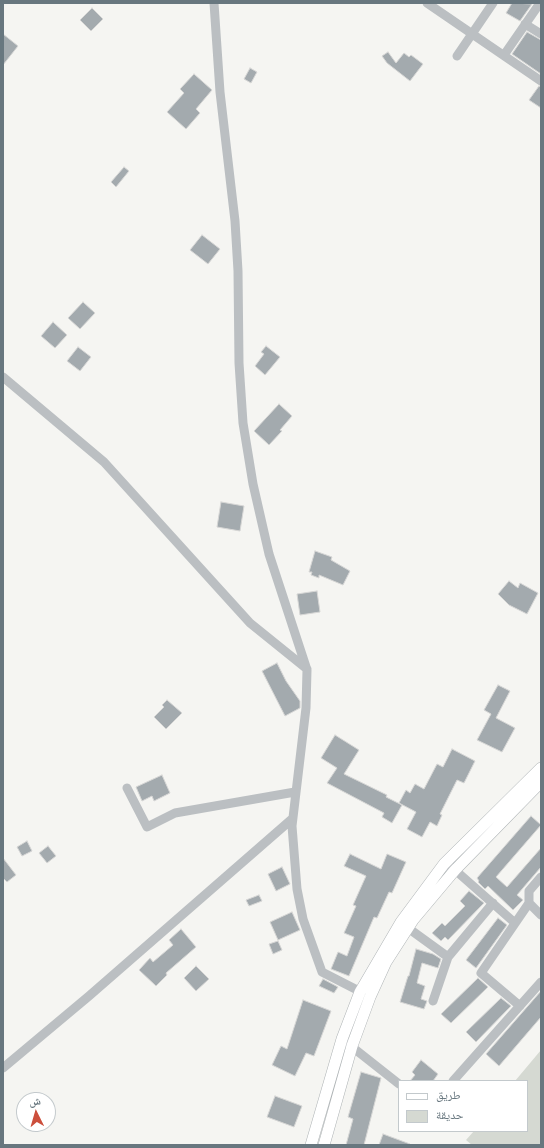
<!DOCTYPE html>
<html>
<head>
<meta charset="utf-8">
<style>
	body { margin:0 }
	#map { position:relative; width:544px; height:1148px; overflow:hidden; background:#f5f5f2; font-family:Helvetica,"Noto Naskh Arabic",sans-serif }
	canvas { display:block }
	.frame { position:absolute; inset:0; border:4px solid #68777f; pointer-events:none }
	.legend { position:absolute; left:398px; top:1080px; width:130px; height:52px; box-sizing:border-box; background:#fff; border:1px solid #c3c9cc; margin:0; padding:5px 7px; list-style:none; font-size:12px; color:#68777f }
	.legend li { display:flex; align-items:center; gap:8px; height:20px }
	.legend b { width:20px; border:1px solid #c3c9cc }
	.north { position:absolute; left:16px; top:1092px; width:40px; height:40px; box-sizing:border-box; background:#fff; border:1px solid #c3c9cc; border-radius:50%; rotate:355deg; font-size:11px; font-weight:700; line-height:16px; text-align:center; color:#68777f }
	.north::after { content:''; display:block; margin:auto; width:14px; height:18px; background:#cc4f3c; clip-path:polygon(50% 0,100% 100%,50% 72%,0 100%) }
</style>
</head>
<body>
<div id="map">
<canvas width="544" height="1148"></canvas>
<div class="frame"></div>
<ul class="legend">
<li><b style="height:5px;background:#fff"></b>طريق</li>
<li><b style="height:11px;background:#d5d9d2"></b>حديقة</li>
</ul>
<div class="north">ش</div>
</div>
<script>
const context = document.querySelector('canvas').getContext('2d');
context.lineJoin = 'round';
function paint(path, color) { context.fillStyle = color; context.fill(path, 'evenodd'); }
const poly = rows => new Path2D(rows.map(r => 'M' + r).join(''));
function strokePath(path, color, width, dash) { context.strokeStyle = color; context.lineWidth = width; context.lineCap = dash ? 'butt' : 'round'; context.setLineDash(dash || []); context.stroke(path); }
paint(poly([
	[541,1050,541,1145,472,1145,466,1140,474,1131,527,1131,527,1081,515,1081]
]), '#d5d9d2');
const building = poly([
	[512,3,532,4,520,21,506,13,512,3],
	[92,8,103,19,91,31,80,20,92,8],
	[527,32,541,40,541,74,512,54,527,32],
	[3,34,18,46,3,65,3,34],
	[388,52,396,63,404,53,409,57,411,55,423,64,410,81,387,63,382,56,388,52],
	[250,68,257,72,251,83,244,79,250,68],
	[194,74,212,90,196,109,200,113,186,129,167,112,184,93,180,89,194,74],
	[539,86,541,87,541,108,529,100,539,86],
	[124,167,129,171,116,187,111,182,124,167],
	[202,235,220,249,208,264,190,250,202,235],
	[83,302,95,313,80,329,68,318,83,302],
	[53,322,67,335,55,348,41,336,53,322],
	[266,346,280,357,265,375,255,366,264,354,261,352,266,346],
	[78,347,91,357,80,371,67,361,78,347],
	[279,404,292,416,280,430,282,431,269,445,254,431,279,404],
	[221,502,244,506,240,531,217,527,221,502],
	[315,551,332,557,331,560,350,571,343,585,319,575,319,578,311,575,312,572,309,572,315,551],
	[509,581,518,588,520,583,538,593,527,614,509,605,498,594,509,581],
	[317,591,320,612,300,615,297,594,317,591],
	[277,663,286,681,300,701,300,708,285,716,262,671,277,663],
	[498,685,510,691,496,718,515,728,502,752,477,740,491,714,484,710,498,685],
	[167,700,182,713,166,729,154,717,164,707,162,705,167,700],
	[335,735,359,750,344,774,387,795,386,797,402,805,392,823,382,817,384,813,327,783,337,768,321,758,335,735],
	[452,749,475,761,464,783,457,780,440,814,442,815,437,826,430,822,422,837,407,829,416,812,399,803,406,790,410,793,415,784,424,789,437,764,443,767,452,749],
	[162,775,170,793,154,801,152,796,142,801,136,787,162,775],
	[531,816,541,825,496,877,507,887,541,848,541,867,517,895,523,900,513,910,488,886,485,889,478,882,479,881,477,878,531,816],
	[27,841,32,851,22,856,17,847,27,841],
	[48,846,56,856,47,863,39,853,48,846],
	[350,854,381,869,387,854,406,862,392,893,389,892,377,918,374,917,349,976,331,969,338,952,347,956,354,937,344,933,356,906,353,905,366,876,344,866,350,854],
	[3,858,16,875,7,882,3,878,3,858],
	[282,867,290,884,276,891,268,874,282,867],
	[469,891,484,903,448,940,445,937,441,941,432,933,442,923,445,926,465,906,460,901,469,891],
	[259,895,262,901,249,906,246,900,259,895],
	[292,912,300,930,278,940,270,922,292,912],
	[498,918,507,925,476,968,466,960,498,918],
	[181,929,196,947,166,973,167,975,156,986,139,970,150,958,153,962,173,945,169,940,181,929],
	[278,941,282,950,273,954,269,944,278,941],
	[416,949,433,954,441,959,438,968,422,963,417,983,425,986,421,999,427,1001,424,1009,400,1002,408,976,409,976,416,949],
	[196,966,209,979,196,991,184,978,196,966],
	[478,978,488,987,451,1023,441,1014,478,978],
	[323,979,338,987,334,993,319,986,323,979],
	[541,991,541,1017,499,1066,486,1054,541,991],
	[501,998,511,1006,476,1042,466,1032,501,998],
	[303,1000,331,1011,314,1056,306,1053,295,1076,272,1065,281,1046,287,1049,303,1000],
	[421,1060,438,1074,433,1081,410,1081,415,1075,412,1072,421,1060],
	[361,1072,381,1078,364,1145,346,1145,353,1119,348,1117,361,1072],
	[275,1096,302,1106,294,1127,267,1117,275,1096],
	[383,1134,410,1144,410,1145,379,1145,383,1134]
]);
paint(building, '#a3aaae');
strokePath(building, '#d6d6d5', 1);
const major = poly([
	[311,1145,342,1039,360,992,401,922,444,864,541,768],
	[324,1145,352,1046,370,997,386,962,413,920,455,870,541,782]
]);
strokePath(major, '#afb4b6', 12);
strokePath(poly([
	[214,3,220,92,235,221,238,271,239,363,243,423,253,484,269,554,307,670,306,708,292,826,297,889,303,919,322,972,365,994],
	[427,3,541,81],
	[525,24,541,34],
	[504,55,540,3],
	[457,56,493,3],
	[3,377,104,462,250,623,307,669],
	[127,788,147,827,175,813,295,792],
	[444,864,455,870,515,923],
	[541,877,529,891,529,903,541,915],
	[408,928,448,957],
	[433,1001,448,957,493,903],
	[520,1006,481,973,529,903],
	[342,1039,399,1084],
	[3,1068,89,996,292,819],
	[453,1081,541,982]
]), '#bbbfc2', 9);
strokePath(major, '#fff', 11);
</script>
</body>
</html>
